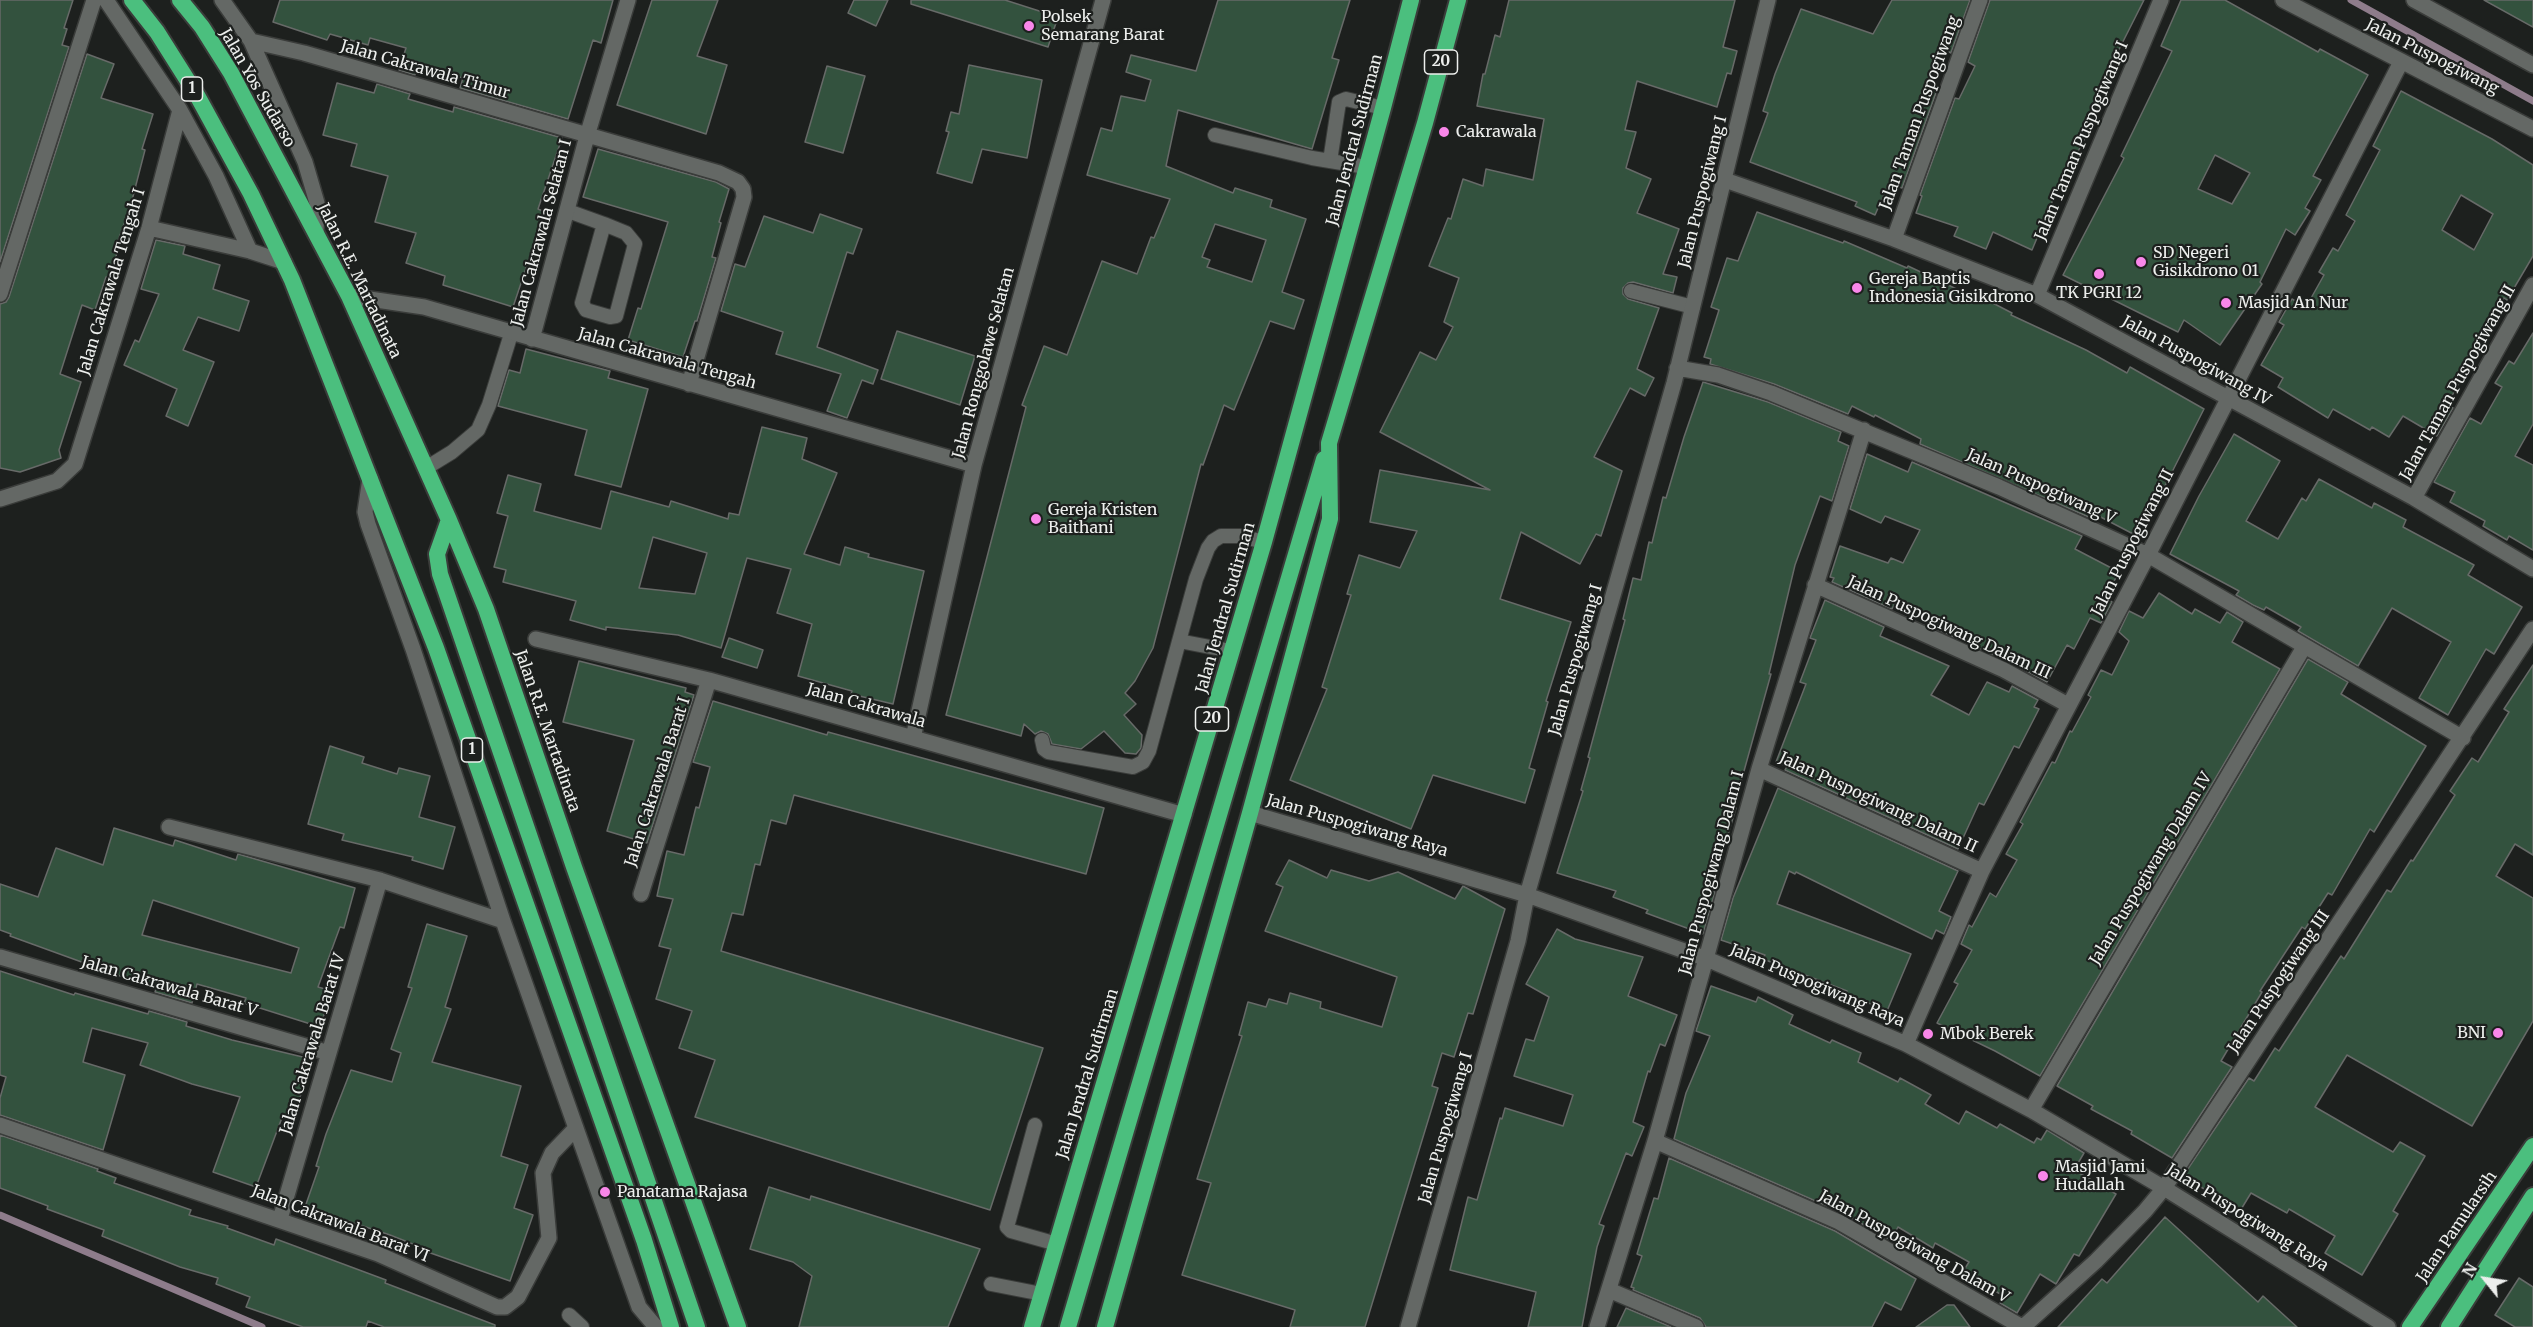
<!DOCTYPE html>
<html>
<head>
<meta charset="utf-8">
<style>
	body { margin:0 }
	#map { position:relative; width:2533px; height:1327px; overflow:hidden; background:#1d201e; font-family:Merriweather,serif }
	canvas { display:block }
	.north { position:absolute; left:2455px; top:1249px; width:60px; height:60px; -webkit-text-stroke:4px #1d201e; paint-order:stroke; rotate:300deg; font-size:16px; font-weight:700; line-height:24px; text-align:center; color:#edefed }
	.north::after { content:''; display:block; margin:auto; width:21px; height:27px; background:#edefed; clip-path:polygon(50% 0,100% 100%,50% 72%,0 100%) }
</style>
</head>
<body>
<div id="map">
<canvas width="2533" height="1327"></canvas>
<div class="north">N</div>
</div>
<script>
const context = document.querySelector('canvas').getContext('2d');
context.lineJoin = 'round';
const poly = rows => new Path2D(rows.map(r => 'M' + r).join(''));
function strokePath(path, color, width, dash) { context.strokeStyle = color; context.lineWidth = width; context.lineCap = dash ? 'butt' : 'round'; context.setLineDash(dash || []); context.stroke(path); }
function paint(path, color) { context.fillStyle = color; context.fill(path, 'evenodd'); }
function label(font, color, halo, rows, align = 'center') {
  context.font = font + ' Merriweather,serif'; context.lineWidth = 4.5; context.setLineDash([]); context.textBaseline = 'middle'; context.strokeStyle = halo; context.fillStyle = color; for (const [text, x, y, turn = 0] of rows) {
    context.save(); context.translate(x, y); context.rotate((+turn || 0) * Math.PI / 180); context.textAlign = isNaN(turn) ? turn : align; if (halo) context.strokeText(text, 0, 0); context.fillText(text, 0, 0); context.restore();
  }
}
strokePath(poly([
	[2351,0,2533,101],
	[0,1215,262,1327]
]), '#8e7c8b', 7);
const building = poly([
	[0,0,73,0,64,28,67,29,62,45,69,47,0,262,0,0],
	[280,0,613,0,601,43,593,40,568,119,460,88,463,78,419,65,415,75,399,70,406,48,370,38,368,45,330,34,327,40,273,22,280,0],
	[652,0,718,0,697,56,727,65,706,134,617,105,652,0],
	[854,0,888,0,876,26,848,13,854,0],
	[911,0,1005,0,1058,17,1048,47,911,4,911,0],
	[1218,0,1350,0,1332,58,1339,60,1312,149,1178,110,1166,166,1233,193,1235,188,1272,200,1270,207,1306,219,1282,292,1304,300,1294,329,1270,321,1234,410,1224,405,1203,465,1201,464,1153,648,1135,681,1125,693,1136,704,1124,715,1142,735,1141,748,1136,754,1125,753,1104,731,1081,749,1052,744,1048,734,1041,731,1035,734,1024,724,1021,736,946,715,1026,407,1022,405,1044,346,1067,355,1102,261,1137,274,1151,237,1154,238,1170,199,1087,175,1101,128,1112,131,1121,96,1145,101,1151,80,1126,72,1131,55,1196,71,1218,0],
	[1215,224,1266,240,1252,282,1207,267,1210,260,1202,257,1215,224],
	[1509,0,1735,0,1723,47,1737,51,1731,74,1727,73,1717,107,1637,81,1625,130,1636,132,1626,168,1651,179,1637,213,1679,229,1663,274,1677,277,1673,293,1633,282,1628,283,1623,288,1623,294,1628,299,1659,308,1637,369,1654,378,1645,396,1630,388,1594,457,1622,471,1601,536,1596,534,1580,564,1521,532,1500,599,1571,622,1546,701,1548,702,1529,768,1535,770,1525,803,1433,775,1411,829,1290,780,1327,689,1322,687,1351,595,1347,594,1359,555,1400,568,1417,531,1370,522,1380,470,1490,490,1380,432,1420,352,1436,360,1453,327,1444,322,1459,278,1429,266,1448,218,1451,219,1463,179,1483,186,1486,169,1533,180,1544,119,1477,106,1483,74,1485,74,1495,35,1500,37,1509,0],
	[1892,0,1970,0,1951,53,1942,48,1926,85,1937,90,1902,188,1889,183,1875,215,1855,206,1857,202,1750,162,1768,113,1763,111,1775,74,1801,9,1873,34,1892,0],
	[1990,0,2144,0,2094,99,2103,103,2052,202,2032,250,1993,232,1986,249,1954,236,1958,227,1916,213,1922,196,1920,195,1955,98,1959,99,1975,66,1968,62,1990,0],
	[2181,0,2225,0,2318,52,2320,49,2368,75,2313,176,2321,180,2305,208,2310,211,2295,235,2286,229,2260,282,2262,284,2220,345,2184,320,2178,332,2063,275,2124,158,2121,156,2172,51,2161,46,2181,0],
	[2215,155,2250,173,2232,204,2198,189,2215,155],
	[2484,0,2533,0,2533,27,2484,0],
	[87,54,114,64,101,98,153,114,142,149,145,150,130,208,115,249,118,250,109,278,106,277,95,310,82,305,60,374,81,382,59,450,61,458,20,472,0,468,0,304,6,302,9,297,87,54],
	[969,65,1042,80,1027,158,982,149,972,183,937,173,949,132,946,131,951,112,959,114,969,65],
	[827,66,865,76,843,153,805,142,827,66],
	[337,83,374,93,377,84,410,94,408,99,453,112,454,107,562,138,538,209,545,212,513,307,443,285,445,276,406,263,416,233,375,222,388,176,351,166,357,144,323,135,337,83],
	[2401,91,2492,139,2533,165,2533,256,2507,300,2504,298,2465,361,2470,363,2447,405,2453,408,2437,436,2403,416,2389,437,2372,427,2370,430,2333,409,2328,418,2278,387,2283,378,2261,365,2284,325,2279,322,2292,299,2306,307,2324,275,2319,272,2333,248,2338,251,2355,221,2346,215,2380,150,2373,146,2401,91],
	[2461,195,2493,214,2474,250,2442,230,2461,195],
	[598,149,716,182,729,189,719,222,721,223,712,257,716,258,697,321,695,321,683,357,628,340,638,308,641,309,668,222,583,197,598,149],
	[1757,212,1843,243,1844,241,1907,268,1908,266,1982,301,1983,298,2012,313,2011,315,2086,350,2127,373,2130,367,2204,409,2139,537,2093,513,2091,518,1920,444,1921,439,1875,415,1874,417,1852,406,1848,414,1774,384,1710,364,1711,359,1704,357,1719,310,1711,307,1727,258,1738,261,1757,212],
	[820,214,862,229,853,254,847,252,817,347,878,370,873,384,862,380,847,418,827,411,841,374,776,354,783,332,721,311,735,264,745,267,764,216,813,233,820,214],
	[156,240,185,246,183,254,220,265,213,289,249,301,239,331,198,317,183,350,214,362,188,426,166,416,177,389,124,365,135,340,139,342,159,294,141,289,156,240],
	[897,331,975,356,960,405,881,379,897,331],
	[2533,333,2533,424,2515,456,2533,465,2533,550,2509,536,2507,540,2483,526,2485,521,2450,502,2455,492,2434,482,2470,418,2481,424,2502,387,2495,383,2509,361,2514,364,2533,333],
	[526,349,610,371,608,378,648,389,621,487,575,475,587,430,498,406,509,370,520,373,526,349],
	[1703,382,1768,402,1841,432,1838,441,1849,446,1832,501,1820,496,1795,565,1769,674,1771,674,1734,807,1736,808,1711,891,1715,892,1703,934,1646,913,1648,910,1613,897,1616,891,1557,873,1583,791,1581,790,1590,758,1588,757,1625,620,1623,619,1633,578,1641,580,1649,542,1652,543,1663,497,1666,498,1684,437,1703,382],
	[762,427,807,438,802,459,837,473,804,554,840,565,845,547,869,554,868,557,924,571,893,704,851,694,852,691,798,676,812,624,777,613,791,569,747,558,721,648,678,635,606,627,606,630,570,620,576,601,503,582,506,570,494,567,508,516,497,513,508,475,541,484,534,511,601,529,611,491,669,507,671,501,728,519,729,513,739,515,762,427],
	[653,537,707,553,695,594,639,588,653,537],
	[2234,434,2280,461,2246,521,2278,539,2302,498,2306,501,2319,479,2372,508,2374,503,2406,520,2403,527,2474,565,2468,575,2522,607,2494,654,2486,649,2448,715,2419,698,2451,642,2392,608,2358,666,2298,631,2301,627,2266,607,2264,610,2253,605,2236,595,2239,591,2170,554,2199,496,2234,434],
	[1867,454,1908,472,1912,462,2082,536,2075,549,2119,572,2105,598,2112,602,2101,623,2090,618,2074,649,2067,645,2047,682,2008,661,1936,629,1897,600,1892,609,1832,582,1834,578,1830,577,1840,546,1888,563,1891,558,1903,563,1920,530,1885,516,1881,523,1850,509,1867,454],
	[2159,593,2192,614,2195,609,2220,623,2227,612,2243,622,2232,642,2280,669,2040,1076,1995,1051,1937,1023,1958,984,1954,982,1972,950,1961,944,1969,925,1972,927,1990,893,1996,897,2017,860,2006,854,2023,824,2020,822,2052,762,2055,763,2070,731,2072,732,2091,697,2088,695,2101,670,2112,675,2129,641,2119,632,2129,611,2143,618,2159,593],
	[1825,600,1884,627,1880,636,1949,666,1931,695,1969,715,1987,682,2009,692,2012,686,2038,700,2034,707,2039,709,2019,748,2014,746,1984,805,1979,803,1958,849,1785,770,1787,766,1776,762,1806,684,1800,682,1816,640,1810,638,1825,600],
	[729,638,763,650,757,668,722,657,729,638],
	[2308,659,2348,682,2341,694,2426,746,2374,832,2370,829,2332,895,2328,893,2305,929,2302,927,2260,991,2262,992,2221,1061,2232,1067,2172,1158,2131,1134,2132,1131,2091,1109,2093,1106,2057,1086,2308,659],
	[579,661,686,688,685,692,694,695,647,843,607,831,634,740,563,722,579,661],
	[2533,665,2533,855,2515,844,2496,876,2533,898,2533,1021,2472,1126,2347,1055,2315,1107,2393,1152,2400,1142,2425,1156,2393,1211,2398,1214,2362,1275,2325,1253,2335,1236,2289,1209,2287,1213,2251,1193,2240,1211,2183,1176,2249,1078,2254,1081,2275,1048,2279,1051,2341,956,2344,959,2387,890,2391,892,2411,860,2413,861,2455,795,2450,791,2472,758,2478,762,2509,712,2504,709,2533,665],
	[713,701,827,735,828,732,1104,808,1086,874,794,795,786,824,771,820,760,865,755,864,743,915,732,913,721,951,1043,1048,990,1210,695,1117,715,1060,679,1048,692,1011,656,999,671,949,659,946,673,899,657,896,667,851,684,855,696,807,699,808,710,767,693,762,713,701],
	[330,746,364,757,362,763,397,774,399,768,430,776,419,817,455,827,443,869,412,860,413,857,342,840,344,834,308,824,330,746],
	[1778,788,1958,871,1939,911,1951,917,1944,934,1936,930,1932,939,1796,872,1795,874,1789,871,1777,904,1911,954,1887,1011,1846,993,1847,991,1763,959,1765,955,1721,940,1733,898,1778,788],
	[114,828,173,846,175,840,236,860,238,854,355,888,344,928,340,927,318,987,332,991,320,1027,244,1003,246,998,197,984,192,1003,155,992,156,989,10,936,11,934,0,930,0,884,38,897,56,848,103,865,114,828],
	[153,900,299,948,291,973,142,935,153,900],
	[1289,860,1327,878,1331,870,1369,881,1398,872,1455,899,1463,886,1505,909,1473,1014,1468,1013,1454,1057,1442,1053,1432,1086,1438,1088,1365,1327,1290,1327,1295,1310,1182,1275,1211,1183,1197,1179,1242,1036,1239,1035,1248,1002,1266,1007,1269,999,1287,1004,1290,993,1321,1002,1320,1008,1382,1027,1397,977,1265,931,1283,887,1276,884,1289,860],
	[427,924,467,936,445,1007,451,1009,432,1062,521,1086,501,1156,528,1165,514,1208,533,1215,510,1281,422,1250,423,1248,390,1235,305,1207,319,1167,316,1166,326,1134,351,1070,392,1082,401,1053,391,1049,412,988,408,987,427,924],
	[1557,929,1575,939,1643,957,1628,996,1677,1015,1665,1046,1660,1044,1650,1072,1648,1071,1633,1122,1644,1127,1632,1156,1626,1153,1599,1224,1604,1226,1597,1247,1582,1327,1528,1327,1536,1292,1450,1270,1468,1197,1477,1200,1500,1118,1502,1119,1505,1108,1563,1126,1573,1095,1514,1076,1526,1039,1534,1041,1549,997,1526,984,1557,929],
	[0,971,74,995,75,993,148,1014,149,1011,187,1022,186,1026,232,1040,311,1059,294,1118,283,1115,256,1187,213,1172,240,1097,192,1084,140,1065,148,1043,92,1028,83,1062,125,1075,103,1150,0,1115,0,1098,6,1077,0,1075,0,971],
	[1711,986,1756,1002,1758,997,1793,1015,1789,1024,1830,1043,1832,1040,1861,1053,1858,1062,1898,1082,1900,1078,1931,1095,1925,1104,1959,1124,1966,1111,1997,1128,2000,1124,2034,1143,2037,1138,2041,1140,2047,1130,2084,1153,2074,1170,2116,1194,2079,1256,2074,1254,2056,1284,2040,1274,2017,1313,2000,1303,2004,1296,1962,1273,1969,1262,1935,1243,1933,1248,1898,1227,1891,1240,1843,1213,1674,1139,1686,1093,1710,1036,1696,1031,1711,986],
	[0,1135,98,1169,97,1171,116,1178,114,1183,191,1210,189,1215,228,1226,227,1228,274,1245,276,1239,386,1280,385,1283,495,1325,495,1327,384,1327,368,1321,366,1327,303,1327,246,1307,250,1297,216,1284,218,1278,180,1267,102,1236,104,1230,47,1209,48,1206,0,1188,0,1135],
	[1669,1158,1835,1231,1916,1279,1901,1310,1885,1302,1872,1327,1706,1327,1700,1318,1633,1290,1634,1288,1631,1287,1642,1256,1637,1254,1654,1198,1658,1199,1669,1158],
	[769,1187,810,1200,811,1196,980,1249,948,1327,799,1327,812,1276,793,1262,750,1249,769,1187],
	[2165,1217,2258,1302,2263,1296,2297,1327,2058,1327,2102,1279,2107,1283,2165,1217],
	[2519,1278,2533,1287,2533,1327,2515,1327,2495,1315,2519,1278],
	[1947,1305,1954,1305,1970,1327,1916,1327,1947,1305],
	[1626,1308,1671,1327,1617,1327,1626,1308]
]);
paint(building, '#33523e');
strokePath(building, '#676a68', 1.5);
const service = poly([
	[1215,135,1312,158,1366,167],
	[1330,161,1339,102,1346,99,1383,108],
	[568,211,604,224,626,233,635,244,616,316,610,317,586,310,582,303,604,224],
	[1631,291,1693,307],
	[426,468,452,452,478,430,489,405,511,334],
	[1179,641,1231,651],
	[1042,740,1044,749,1048,752,1133,767,1143,762,1149,751,1196,579,1208,548,1213,541,1221,536,1240,536,1264,542],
	[1035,1125,1007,1227,1011,1231,1057,1244],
	[991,1284,1042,1294],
	[569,1315,582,1327]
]);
const minor = poly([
	[106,0,180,110,216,176,250,251],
	[222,0,251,41,305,162,317,203,316,233],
	[2283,0,2533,129],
	[2414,0,2533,65],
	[251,41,304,53,719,173,738,182,743,189,744,197,689,384],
	[1725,180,1894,239,2037,295,2414,498,2533,569],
	[149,228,250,251,284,262],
	[1894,239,1980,0],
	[0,294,94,0],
	[2037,295,2161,0],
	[349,296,424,307,974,465],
	[532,339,587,136,628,0],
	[1677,368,1718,375,1771,393,1999,487,2148,555,2463,738],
	[370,478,365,512,368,524,413,649,503,921,639,1307,656,1327],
	[2414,498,2533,285],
	[0,499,57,481,75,464,149,228,180,110],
	[1815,585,2004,670,2068,705],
	[536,639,709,680,1184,815],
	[913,738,974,465,1103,0],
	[1759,769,1982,871],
	[1250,813,1527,895,1707,959,1906,1044,2031,1110,2164,1188,2388,1327],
	[169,827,380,880,503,921],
	[641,894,709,680],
	[0,957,329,1053],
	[1906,1044,1982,871,2148,555,2401,62],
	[2031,1110,2304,647],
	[0,1125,378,1254,497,1307,505,1307,518,1297,549,1238,543,1173,552,1153,576,1128],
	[1655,1141,1839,1222,2022,1327],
	[280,1219,380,880],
	[1609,1290,1696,1327],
	[1408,1327,1518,941,1527,895,1674,383,1768,0],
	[1597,1327,1655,1141,1759,769,1864,430],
	[2023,1327,2096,1261,2145,1211,2164,1188,2533,629]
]);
const trunk = poly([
	[132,0,157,32,198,97,251,194,292,280,436,648,644,1240,671,1327],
	[180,0,202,27,231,73,349,296,449,520,486,609,574,867,738,1327],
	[449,520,437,554,440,574,697,1327],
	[1032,1327,1264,542,1383,108,1411,0],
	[1068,1327,1324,459],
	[1105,1327,1250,813,1330,519,1329,443,1425,123,1458,0],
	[2410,1327,2533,1146],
	[2449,1327,2533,1196]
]);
strokePath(service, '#3a3c3a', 16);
strokePath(minor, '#3a3c3a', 18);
strokePath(trunk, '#3a3c3a', 20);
strokePath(service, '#646865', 14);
strokePath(minor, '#646865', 15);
strokePath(trunk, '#4bbf7e', 16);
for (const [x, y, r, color] of [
	[1029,26,6,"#f987e9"],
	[1444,132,6,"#f987e9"],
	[2141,262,6,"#f987e9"],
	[2099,274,6,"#f987e9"],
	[1857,288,6,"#f987e9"],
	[2226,303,6,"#f987e9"],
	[1036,519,6,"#f987e9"],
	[2498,1033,6,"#f987e9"],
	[1928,1034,6,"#f987e9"],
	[2043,1176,6,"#f987e9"],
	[605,1192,6,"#f987e9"]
]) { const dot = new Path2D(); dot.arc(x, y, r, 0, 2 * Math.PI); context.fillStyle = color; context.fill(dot); strokePath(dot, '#1d201e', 2); }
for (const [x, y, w] of [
	[1441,62,33],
	[192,89,21],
	[1212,719,33],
	[472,750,21]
]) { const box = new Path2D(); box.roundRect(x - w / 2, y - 12, w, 24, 4.5); context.fillStyle = '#1d201e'; context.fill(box); strokePath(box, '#edefed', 1.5); }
label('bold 15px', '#edefed', null, [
	["20",1441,62],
	["1",192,89],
	["20",1212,719],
	["1",472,750]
]);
label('16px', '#edefed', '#1d201e', [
	["Polsek",1041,17],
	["Semarang Barat",1041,35],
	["Cakrawala",1456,132],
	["SD Negeri",2153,253],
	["Gisikdrono 01",2153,271],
	["Gereja Baptis",1869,279],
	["Indonesia Gisikdrono",1869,297],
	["TK PGRI 12",2099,293,"center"],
	["Masjid An Nur",2238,303],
	["Gereja Kristen",1048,510],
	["Baithani",1048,528],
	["BNI",2486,1033,"right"],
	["Mbok Berek",1940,1034],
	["Masjid Jami",2055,1167],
	["Hudallah",2055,1185],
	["Panatama Rajasa",617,1192]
], 'left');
label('16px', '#edefed', '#1d201e', [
	["Jalan Puspogiwang",2432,57,27],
	["Jalan Cakrawala Timur",425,70,16],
	["Jalan Yos Sudarso",257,88,60],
	["Jalan Taman Puspogiwang",1920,113,-70],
	["Jalan Jendral Sudirman",1355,140,-75],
	["Jalan Taman Puspogiwang I",2082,141,-67],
	["Jalan Puspogiwang I",1703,192,-76],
	["Jalan Cakrawala Selatan I",542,233,-75],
	["Jalan R.E. Martadinata",359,281,64],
	["Jalan Cakrawala Tengah I",112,282,-73],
	["Jalan Cakrawala Tengah",667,359,16],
	["Jalan Puspogiwang IV",2196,361,29],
	["Jalan Ronggolawe Selatan",984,363,-75],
	["Jalan Taman Puspogiwang II",2458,383,-61],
	["Jalan Puspogiwang V",2041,487,24],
	["Jalan Puspogiwang II",2133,543,-63],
	["Jalan Jendral Sudirman",1226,608,-74],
	["Jalan Puspogiwang Dalam III",1949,628,25],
	["Jalan Puspogiwang I",1576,660,-74],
	["Jalan Cakrawala",866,706,16],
	["Jalan R.E. Martadinata",547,731,71],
	["Jalan Cakrawala Barat I",658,782,-72],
	["Jalan Puspogiwang Dalam II",1878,803,25],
	["Jalan Puspogiwang Raya",1357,826,16],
	["Jalan Puspogiwang Dalam IV",2151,869,-59],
	["Jalan Puspogiwang Dalam I",1712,873,-75],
	["Jalan Puspogiwang III",2279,982,-56],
	["Jalan Puspogiwang Raya",1817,986,23],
	["Jalan Cakrawala Barat V",169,987,16],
	["Jalan Cakrawala Barat IV",313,1044,-73],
	["Jalan Jendral Sudirman",1088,1074,-73],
	["Jalan Puspogiwang I",1446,1128,-74],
	["Jalan Puspogiwang Raya",2247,1218,32],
	["Jalan Cakrawala Barat VI",340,1224,21],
	["Jalan Pamularsih",2457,1227,-56],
	["Jalan Puspogiwang Dalam V",1914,1247,29]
]);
</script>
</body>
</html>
